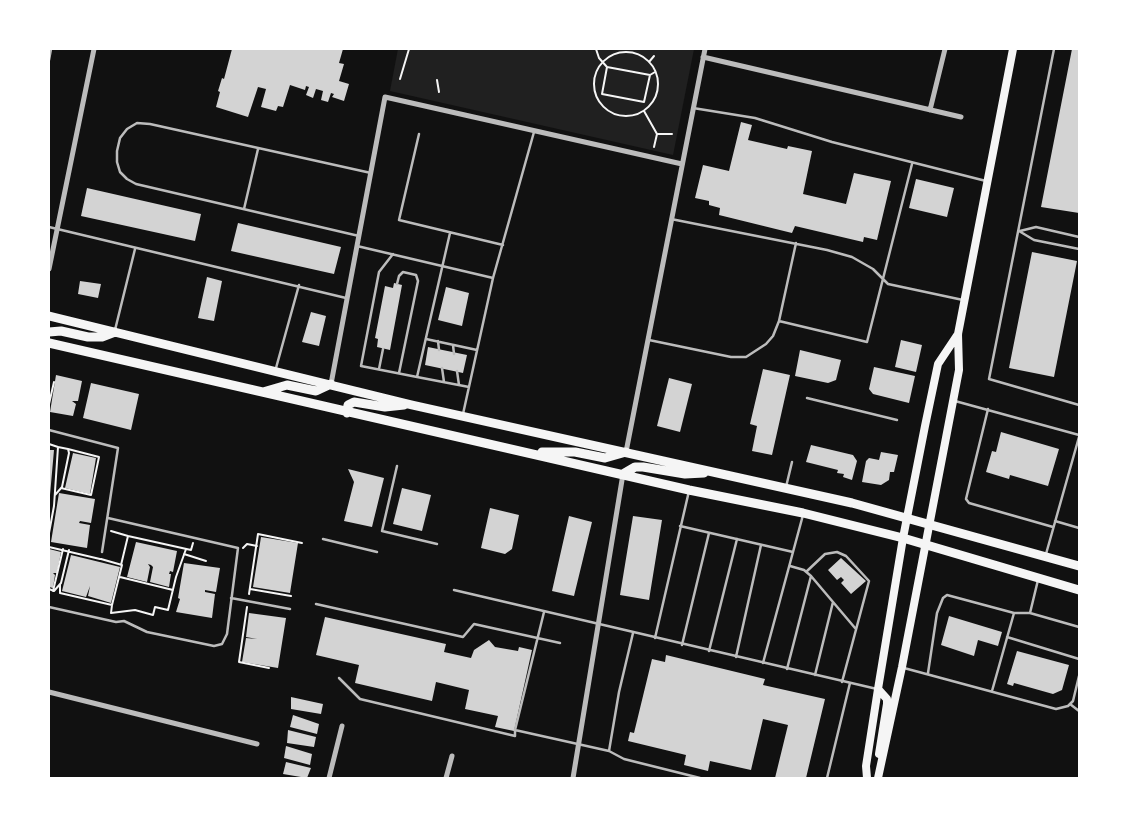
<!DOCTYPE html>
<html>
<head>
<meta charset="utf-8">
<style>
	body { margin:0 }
	#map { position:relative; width:1128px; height:827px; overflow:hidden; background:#111; font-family:"Source Sans 3",sans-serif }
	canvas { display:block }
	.frame { position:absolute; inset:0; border:50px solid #fff; pointer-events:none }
</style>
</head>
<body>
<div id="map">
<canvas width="1128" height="827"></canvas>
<div class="frame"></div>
</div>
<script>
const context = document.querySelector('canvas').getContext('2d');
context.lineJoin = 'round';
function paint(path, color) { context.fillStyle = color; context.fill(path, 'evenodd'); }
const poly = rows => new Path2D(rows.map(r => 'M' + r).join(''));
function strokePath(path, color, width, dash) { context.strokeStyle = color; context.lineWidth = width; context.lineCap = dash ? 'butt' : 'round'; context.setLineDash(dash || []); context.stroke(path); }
paint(poly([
	[398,49,694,49,673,155,390,91]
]), '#202020');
paint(poly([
	[232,49,343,49,339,63,344,64,339,81,349,84,344,101,332,97,334,94,331,93,328,102,321,100,323,91,316,89,313,98,306,95,309,87,306,86,305,90,290,85,283,107,278,106,276,111,261,107,266,89,258,87,248,117,216,107,220,92,218,91,222,78,224,79],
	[1072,49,1079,49,1079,213,1041,207],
	[741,122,752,125,748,140,787,149,788,146,812,151,803,194,846,204,854,173,891,181,877,240,864,237,863,242,795,226,792,233,719,215,720,208,709,205,709,201,695,198,703,165,729,171],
	[916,179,954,188,947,217,909,208],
	[87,188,201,214,195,241,81,216],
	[238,223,341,247,334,274,231,251],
	[1032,252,1077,261,1054,377,1009,368],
	[207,277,222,281,214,321,198,318],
	[80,281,101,284,98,298,78,294],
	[394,283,402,285,390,350,377,347,378,339,375,338,385,286,393,288],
	[446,287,469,293,462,326,438,320],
	[311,312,326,316,319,346,302,342],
	[901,340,922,345,916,372,895,367],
	[428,347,467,355,463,373,425,365],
	[800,350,841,360,836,380,828,383,795,376],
	[874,367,915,376,909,403,873,394,869,389],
	[763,369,790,375,772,455,752,451,757,426,750,424],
	[56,375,82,381,78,401,72,401,76,404,73,416,50,412],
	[669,378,692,384,680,432,657,426],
	[91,383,139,394,131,430,83,418],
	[1001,432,1059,449,1048,486,1010,475,1009,479,986,472,992,451,996,452],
	[811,445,853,455,857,461,852,480,843,477,844,474,837,473,838,470,806,462],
	[49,450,54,450,50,495,49,495],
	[881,452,898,455,894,472,890,472,889,480,881,485,862,482,866,461,869,458,879,460],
	[73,453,96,458,90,494,65,488],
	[348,469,384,478,372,527,344,521,354,482],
	[402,488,431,495,422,531,393,524],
	[59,493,95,499,91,523,80,521,79,523,90,525,87,548,51,542],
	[490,508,519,515,512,549,505,554,481,548],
	[569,516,592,522,574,596,552,591],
	[633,516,662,520,649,600,620,595],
	[261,537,298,543,290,593,253,587],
	[136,542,177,551,173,572,170,571,169,574,171,574,169,587,150,582,153,567,151,565,148,564,150,567,147,582,127,577],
	[49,549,61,552,57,573,53,573,55,575,53,588,49,587],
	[71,555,120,567,111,603,88,596,90,586,86,597,62,591],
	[841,558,866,581,851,594,841,583,844,580,841,577,837,580,828,570],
	[184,563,220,568,216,592,205,590,205,592,215,594,212,618,176,612,180,599,178,598],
	[249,613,286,618,278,668,242,662,246,638,257,639,246,637],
	[949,616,1002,632,998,646,978,640,974,656,941,645],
	[325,617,446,644,444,652,471,658,474,650,489,640,495,647,518,651,519,647,532,650,514,731,495,727,498,716,465,709,469,690,436,682,432,701,355,683,359,665,316,655],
	[1017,651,1069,665,1062,690,1053,694,1014,683,1013,686,1007,684],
	[666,655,765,679,763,685,825,699,806,778,775,778,788,725,763,719,751,770,710,761,708,771,684,765,686,755,628,741,630,732,634,733,652,659,665,662],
	[291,697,323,704,321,714,291,709],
	[293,715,319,724,317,734,290,727],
	[288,730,316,737,314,747,287,743],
	[286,746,312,754,310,765,284,758],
	[286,762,311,768,307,778,283,774]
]), '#d3d3d3');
strokePath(poly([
	[596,49,599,58,607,67],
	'594 84a32 32 0 1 1 64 0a32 32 0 1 1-64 0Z',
	[649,62,654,56],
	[650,75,644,102,602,94,607,67,650,75,655,72],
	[400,79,409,49],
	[437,80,439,92],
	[644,111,657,134,654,147],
	[657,134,672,134],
	[49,404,54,382],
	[49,444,58,447,54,506,49,533],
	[61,488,91,495,99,457,68,449],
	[55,495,62,487,69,453,68,449,58,447],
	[111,531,128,536],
	[49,547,100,559],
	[243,548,247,544,257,546],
	[184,554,206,561],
	[121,565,128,536,191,550,193,543],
	[120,577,173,590],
	[60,585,60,593,112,605,122,565,101,559],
	[49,589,54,591,61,583,69,550],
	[250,589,291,596],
	[53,591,63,549],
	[249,594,258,534,302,543],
	[112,605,111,613,135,610,153,615,155,607,168,610,176,577,186,549],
	[247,607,239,662,269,668]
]), '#f5f5f5', 2);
strokePath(poly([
	[1054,49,989,379,1079,405],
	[49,60,51,49],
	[693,108,755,118,832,142,986,181],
	[419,134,399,220,503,245],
	[244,209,258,149],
	[671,219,827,250,852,257,873,269,888,284,963,300],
	[49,227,346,298],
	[1019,231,1034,240,1079,249],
	[1020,231,1036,227,1079,237],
	[359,236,136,184,127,179,120,172,117,162,117,151,120,138,127,129,137,123,150,124,371,173],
	[357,246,493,278,463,414],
	[393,254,379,272,361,366,417,377,450,233],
	[493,278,534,132],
	[397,284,399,276,403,272,416,275,418,281,399,373],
	[779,321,867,342,912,164],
	[115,330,135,249],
	[426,339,477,350],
	[649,340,731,357,746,357,766,344,773,336,779,321,796,243],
	[438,341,439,350],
	[453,345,454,354],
	[276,368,299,285],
	[442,368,444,382],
	[379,369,383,349],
	[457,371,459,385],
	[417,377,469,387],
	[807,398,897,420],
	[955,401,1079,435],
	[988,409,966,499,969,503,1053,527],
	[49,430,118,448,102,552],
	[397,466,382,531,437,544],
	[786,487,792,462],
	[1055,521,1079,528],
	[680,526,793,552],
	[323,539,377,552],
	[1046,554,1079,437],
	[790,566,804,570,811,576,855,628],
	[806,572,825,554,837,552,846,556,869,581,842,682],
	[454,590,877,689],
	[231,598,290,609],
	[316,604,463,637,474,624,560,643],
	[49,607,116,622,124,621,147,632,214,646,222,644,227,634,238,548,108,518],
	[544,612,515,730,609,751,624,759,700,778],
	[1030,613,1038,580],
	[1007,637,1079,659],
	[655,638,689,491],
	[682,645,709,533],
	[709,651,737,539],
	[736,657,761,545],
	[763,663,803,515],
	[904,668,1056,709,1068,706,1073,701,1079,676],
	[787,669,811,576],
	[928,673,937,613,943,598,947,595,1014,613,1030,613,1079,627],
	[815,675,833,602],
	[339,678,360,699,515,736,515,730],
	[992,691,1014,613],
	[1070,704,1079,711],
	[609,751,619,692,633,633],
	[827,778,850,683]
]), '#bcbcbc', 2.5);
strokePath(poly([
	[703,57,961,117],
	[930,110,945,49],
	[49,269,94,49],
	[331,384,385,97,682,164],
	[626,452,705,49],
	[49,692,257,744],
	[329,778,342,726],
	[446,778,452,756],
	[573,778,623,474]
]), '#bcbcbc', 5);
strokePath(poly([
	[878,689,887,699,887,704,879,754],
	[867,778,866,766,878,689,903,538,925,426,938,364,958,334],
	[878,778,902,667,959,370,958,334,1013,49]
]), '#f5f5f5', 8);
strokePath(poly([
	[49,316,412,405,852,503,1079,566],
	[49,332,61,331,88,337,102,337,115,332],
	[49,343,689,490,803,513,903,538,1079,590],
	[263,392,287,385,316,391,331,384],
	[347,413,348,405,354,402,385,407,404,405],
	[542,452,575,452,605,458,626,452],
	[623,474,635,467,643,467,685,474,704,473]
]), '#f5f5f5', 9);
</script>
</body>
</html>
